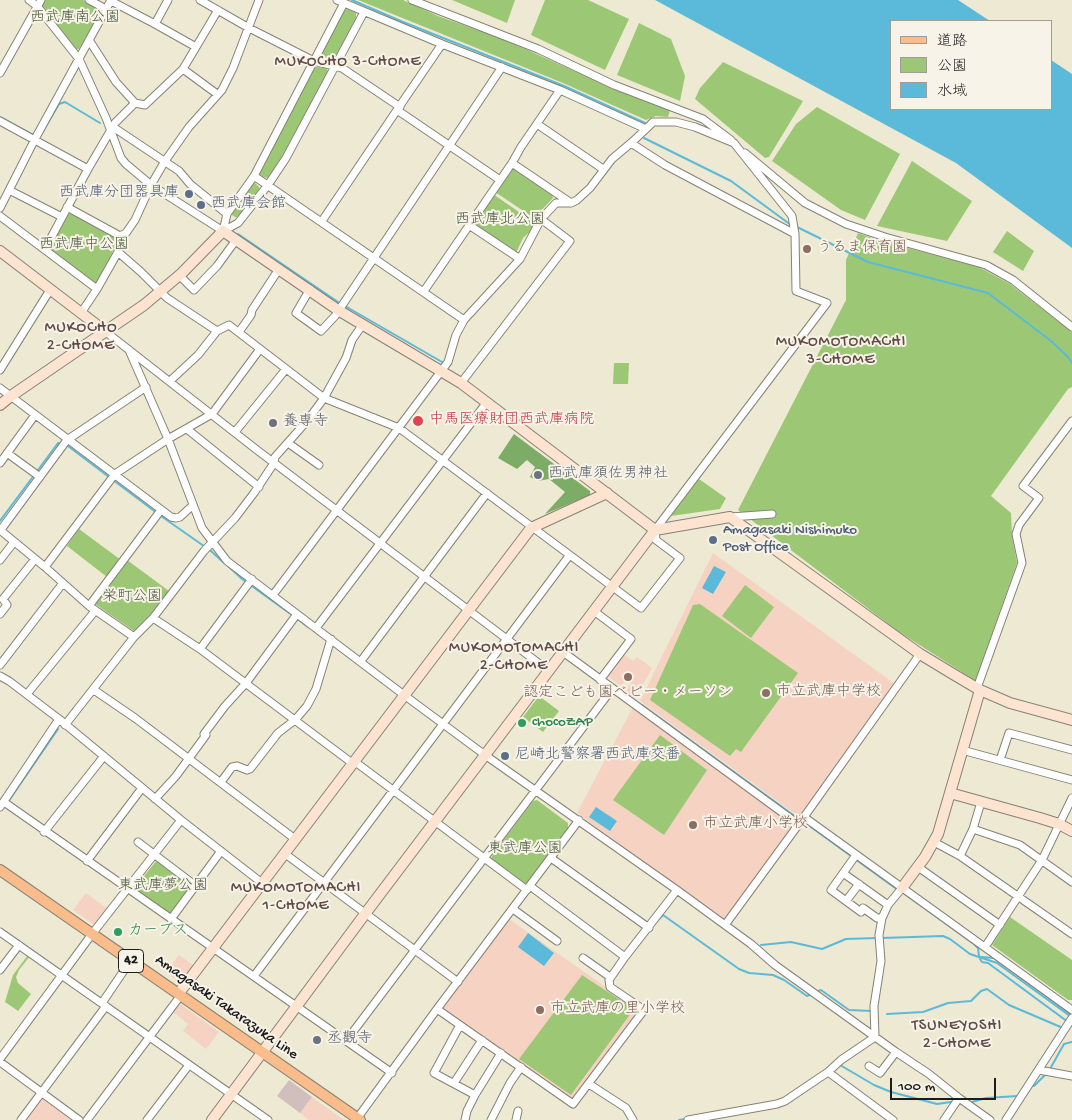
<!DOCTYPE html>
<html>
<head>
<meta charset="utf-8">
<style>
	body { margin:0 }
	#map { position:relative; width:1072px; height:1120px; overflow:hidden; background:#eee9d2; font-family:"Gochi Hand","Klee One",sans-serif }
	canvas { display:block }
	.legend { position:absolute; left:890px; top:20px; width:162px; height:90px; box-sizing:border-box; background:#f7f3e8; border:1px solid #9f9d96; margin:0; padding:6px 9px; list-style:none; font-size:15px; color:#1c1c1c }
	.legend li { display:flex; align-items:center; gap:10px; height:25px }
	.legend b { width:25px; border:1px solid #9f9d96 }
	.scale { position:absolute; left:890px; top:1078px; width:106px; height:22px; box-sizing:border-box; border:2px solid #1c1c1c; border-top:0; padding-left:6px; font-size:15px; line-height:18px; white-space:nowrap; color:#1c1c1c; -webkit-text-stroke:4px #f7f3e8; paint-order:stroke }
</style>
</head>
<body>
<div id="map">
<canvas width="1072" height="1120"></canvas>
<ul class="legend">
<li><b style="height:6px;background:#f9bc8a"></b>道路</li>
<li><b style="height:14px;background:#9cc875"></b>公園</li>
<li><b style="height:14px;background:#5bbad9"></b>水域</li>
</ul>
<div class="scale">100 m</div>
</div>
<script>
const context = document.querySelector('canvas').getContext('2d');
context.lineJoin = 'round';
function paint(path, color) { context.fillStyle = color; context.fill(path, 'evenodd'); }
const poly = rows => new Path2D(rows.map(r => 'M' + r).join(''));
function strokePath(path, color, width, dash) { context.strokeStyle = color; context.lineWidth = width; context.lineCap = dash ? 'butt' : 'round'; context.setLineDash(dash || []); context.stroke(path); }
function label(font, color, halo, rows, align = 'center') {
  context.font = font + ' "Gochi Hand","Klee One",sans-serif'; context.lineWidth = 4; context.setLineDash([]); context.textBaseline = 'middle'; context.strokeStyle = halo; context.fillStyle = color; for (const [text, x, y, turn = 0] of rows) {
    context.save(); context.translate(x, y); context.rotate((+turn || 0) * Math.PI / 180); context.textAlign = isNaN(turn) ? turn : align; if (halo) context.strokeText(text, 0, 0); context.fillText(text, 0, 0); context.restore();
  }
}
paint(poly([
	[713,553,895,684,800,815,798,816,640,701],
	[623,654,633,661,637,657,652,668,635,699,626,691,631,683,626,680,621,686,606,675],
	[633,707,793,824,725,921,577,813],
	[86,893,108,909,96,926,73,910],
	[509,919,637,1009,637,1014,573,1099,571,1100,443,1011,443,1008],
	[179,955,193,965,180,983,166,972],
	[179,1003,219,1032,206,1049,183,1031,188,1024,173,1012],
	[43,1097,73,1120,24,1120],
	[312,1097,321,1104,344,1120,309,1120,300,1113]
]), '#f6d2c3');
paint(poly([
	[289,1080,312,1097,300,1113,277,1096]
]), '#d1bfbd');
paint(poly([
	[44,0,83,0,101,10,101,13,79,49,76,49,41,5],
	[358,0,403,0,438,16,503,39,619,91,670,110,668,117,656,116,646,120,563,83],
	[452,0,515,0,507,23],
	[545,0,588,0,629,19,605,70,531,35],
	[347,9,356,13,356,19,335,58,331,59,324,57,322,52,343,11],
	[639,23,671,39,685,76,680,101,617,75],
	[723,62,803,101,769,157,765,158,695,99,700,88],
	[319,66,327,68,328,73,287,148,269,177,266,178,260,175,260,172,314,68],
	[817,107,900,154,865,220,841,210,772,161,796,124],
	[912,161,972,201,947,241,877,226],
	[515,168,552,194,553,198,534,218,495,192,511,169],
	[253,183,255,183,259,187,260,190,238,217,235,217,232,215,232,211],
	[493,194,532,221,533,229,523,238,516,253,473,224],
	[70,212,116,236,117,240,109,261,96,283,93,284,49,250,67,213],
	[1007,231,1034,251,1023,271,993,252],
	[858,233,877,240,979,267,1010,284,1072,332,1072,387,1068,389,991,496,1011,513,1012,536,1017,563,976,681,899,632,738,510,846,300,846,260],
	[614,363,629,363,628,384,613,384],
	[699,479,726,498,720,509,671,516],
	[79,529,121,560,107,577,67,546],
	[127,560,169,591,151,614,134,631,95,604],
	[745,585,774,607,751,638,722,616],
	[700,604,798,673,741,752,736,749,730,756,650,700,693,605],
	[539,696,559,711,543,732,523,717],
	[660,735,707,770,664,835,613,800],
	[537,800,568,823,568,830,528,884,525,884,491,859,493,854,533,801],
	[157,860,190,885,190,887,173,912,169,913,136,890,136,886],
	[1010,917,1072,960,1072,1000,1068,1000,992,945],
	[28,955,30,956,19,970,16,977,18,983,31,994,18,1011,5,1002,13,975],
	[582,975,634,1009,571,1095,519,1059]
]), '#9cc875');
paint(poly([
	[514,434,590,491,590,495,545,514,565,492,549,479,538,481,530,477,535,467,527,460,517,469,498,458]
]), '#7dac66');
paint(poly([
	[655,0,958,0,990,21,891,21,891,109,1051,109,1051,60,1072,74,1072,248,956,163],
	[714,566,726,572,713,594,702,588],
	[596,807,617,821,610,831,589,817],
	[528,933,554,953,544,966,518,947]
]), '#5bbad9');
strokePath(poly([
	[352,0,403,22,564,86,645,123],
	[0,117,33,135],
	[42,133,59,104,65,102,100,123],
	[644,138,731,181,791,225],
	[795,226,868,262,988,293,1051,341,1068,357,1072,363],
	[238,234,338,302],
	[345,306,442,362],
	[68,446,109,477],
	[38,470,58,443,60,444],
	[113,480,157,513],
	[161,516,211,551,223,562],
	[0,521,32,478],
	[227,565,242,579,292,615],
	[296,618,308,627],
	[642,705,800,820],
	[8,802,58,729],
	[804,822,898,890],
	[902,892,974,944,978,948,979,956],
	[615,900,648,923],
	[655,923,663,915,739,969,749,973,773,975,784,980,807,996,812,994],
	[882,938,943,936,950,939,970,954,997,963,1070,1016],
	[761,945,791,942,822,949,846,939,877,938],
	[981,957,994,958,1072,1015],
	[980,959,982,962,988,963,1072,1025],
	[816,992,821,990,849,1010,872,1011],
	[887,1014,923,1012,948,1003,971,1001,981,991,987,989,1009,1005,1063,1028],
	[840,1065,874,1085,891,1092,937,1104,951,1102],
	[1050,1069,1064,1044,1072,1042],
	[1034,1086,1047,1073],
	[972,1102,986,1098,1018,1096],
	[679,1120,685,1119]
]), '#5bbad9', 2);
const street = poly([
	[29,0,37,6,79,59,106,118,121,158,126,164,151,185,223,231],
	[89,0,106,9],
	[200,0,249,28,314,61,342,68,400,107],
	[412,0,538,49,614,85,703,119,731,140],
	[111,1,155,24,168,0],
	[155,24,196,47],
	[89,40,116,82,135,103],
	[442,44,397,110,500,180],
	[183,69,217,94],
	[0,73,41,0],
	[0,121,88,169],
	[537,124,603,169],
	[113,127,179,171,190,184,227,214],
	[631,143,665,165,795,234],
	[745,153,805,203,846,224,885,237,986,265,1013,280,1072,327],
	[512,163,571,203],
	[254,176,464,320],
	[9,190,62,217],
	[67,207,120,236],
	[0,208,35,139,111,0],
	[0,216,97,289],
	[322,221,397,110],
	[469,225,520,259],
	[223,231,238,223,268,185,286,158,364,12],
	[223,231,227,214,254,176,344,3],
	[45,249,88,169,115,123,135,103,145,105,183,69,218,10],
	[118,252,141,272,167,298,217,331,229,325,324,398,399,428,641,608,680,558,656,540,655,530,827,303,796,291,795,234,792,216,734,143,695,127,676,122,653,122,646,129],
	[179,275,194,290,217,266,236,240],
	[310,289,296,313,321,331,335,316,502,67],
	[424,291,512,163,521,147,560,90],
	[81,313,97,289,118,252,120,236,126,233,135,220,151,185,165,161,189,127,222,90,233,68,259,0],
	[106,332,257,450,549,671],
	[239,332,251,315,252,310,279,269],
	[129,350,168,439,202,528,227,561,404,695,485,755,677,890,751,944,775,965,896,1052,929,1074,959,1098,990,1120],
	[0,370,50,290],
	[170,381,198,355,217,331],
	[461,383,570,241,541,219],
	[0,388,171,517,176,518,180,517,193,505],
	[187,429,259,487],
	[235,432,286,369],
	[288,443,319,465],
	[7,453,40,477],
	[0,463,35,415],
	[731,517,772,514],
	[0,530,45,567,89,606,134,637],
	[0,531,67,440,146,387],
	[0,560,14,542],
	[45,567,115,474,168,439,212,414,260,349],
	[273,595,448,362,456,335,464,320,520,259,541,219,556,203,571,203,577,200,590,188,612,159,631,143,646,129,560,90,442,44,337,0],
	[89,606,161,510],
	[594,611,631,639,600,680],
	[0,614,7,605,3,599,35,559],
	[153,618,200,649,252,579],
	[316,628,487,402],
	[200,649,352,763,358,764,527,890],
	[563,652,798,824],
	[361,661,487,493],
	[0,665,63,583],
	[0,676,9,681,59,719,181,820,262,883],
	[977,688,1022,563,1016,534,1019,525,1039,498,1023,486,1072,421],
	[94,690,135,718,295,839],
	[27,694,95,611],
	[65,725,134,637,153,618,204,551,235,518,254,493,274,463,275,457,307,421,324,398,346,358,352,340,363,324],
	[962,750,1072,780],
	[1000,760,1009,733,1072,750],
	[221,782,232,767,237,766,247,770,250,769,278,733,295,720,307,706,316,689,331,639],
	[155,799,176,776,206,735,204,734,225,706,246,683,297,614],
	[4,802,392,1073],
	[0,807,59,719],
	[804,817,1072,1010],
	[973,829,1020,845,1072,882],
	[44,832,104,756],
	[138,842,196,886],
	[934,842,960,856,1072,934],
	[284,853,458,982],
	[856,855,831,890,861,912,863,908,877,918,882,918],
	[960,856,973,829,981,802],
	[551,858,649,928],
	[87,861,142,788],
	[918,867,1000,925],
	[843,873,888,905],
	[530,886,625,957,677,890],
	[846,901,859,884],
	[513,909,557,941],
	[171,919,221,851],
	[725,925,804,817,920,654],
	[0,932,268,1120],
	[985,947,1042,860,1072,798],
	[583,958,610,977],
	[0,970,19,945],
	[254,976,569,556],
	[102,1003,131,960],
	[437,1009,573,1104,644,1010,610,987,609,980,625,957],
	[460,1025,434,1073,475,1095],
	[346,1041,612,689],
	[0,1059,92,934,181,820],
	[0,1062,79,1120],
	[869,1066,880,1073,896,1052],
	[1039,1070,1072,1076],
	[828,1072,893,1120],
	[454,1083,482,1040],
	[589,1084,626,1108,633,1120],
	[21,1120,106,1006],
	[87,1120,181,995],
	[147,1120,189,1065],
	[356,1120,437,1009,579,820],
	[465,1120,467,1111,475,1095,501,1053],
	[491,1120,510,1083,521,1067],
	[516,1120,518,1111],
	[688,1120,777,1104,785,1101,828,1072,841,1060,875,1037,874,1006,881,961,879,935,882,918,888,905,902,888],
	[944,1120,959,1098],
	[1006,1120,1072,1018]
]);
const secondary = poly([
	[0,251,106,332],
	[0,405,11,396,144,305,182,273,223,231,338,310,461,383,655,530],
	[950,793,1040,818,1059,824,1072,831],
	[902,888,925,857,938,834,980,690],
	[179,993,531,528,607,493],
	[212,1120,365,914,655,530,730,517,920,654,953,674,980,690,1010,703,1072,720]
]);
const primary = poly([
	[0,870,360,1120]
]);
strokePath(street, '#858277', 9);
strokePath(secondary, '#858277', 12);
strokePath(primary, '#858277', 12);
strokePath(street, '#fff', 7);
strokePath(secondary, '#fde4d0', 10);
strokePath(primary, '#f9bc8a', 10);
for (const [x, y, r, color] of [
	[189,194,5,"#5c6f8a"],
	[201,205,5,"#5c6f8a"],
	[807,249,5,"#8d6e63"],
	[418,421,6,"#e0444e"],
	[273,423,5,"#6b7280"],
	[538,475,5,"#6b7280"],
	[713,540,5,"#5c6f8a"],
	[628,677,5,"#8d6e63"],
	[766,693,5,"#8d6e63"],
	[522,723,5,"#2e9e5b"],
	[505,756,5,"#5c6f8a"],
	[693,825,5,"#8d6e63"],
	[118,932,5,"#2e9e5b"],
	[540,1010,5,"#8d6e63"],
	[317,1040,5,"#6b7280"]
]) { const dot = new Path2D(); dot.arc(x, y, r, 0, 2 * Math.PI); context.fillStyle = color; context.fill(dot); strokePath(dot, '#f7f3e8', 2); }
for (const [x, y, w] of [
	[131,961,25]
]) { const box = new Path2D(); box.roundRect(x - w / 2, y - 11.5, w, 23, 4); context.fillStyle = '#f7f3e8'; context.fill(box); strokePath(box, '#1c1c1c', 1); }
label('bold 14px', '#1c1c1c', null, [
	["42",131,961]
]);
label('15px', '#49583b', '#f7f3e8', [
	["西武庫南公園",75,19],
	["西武庫北公園",500,221],
	["西武庫中公園",84,246],
	["栄町公園",132,598],
	["東武庫公園",525,850],
	["東武庫夢公園",163,887]
]);
label('15px', '#4e5e75', '#f7f3e8', [
	["西武庫分団器具庫",179,194,"right"],
	["西武庫会館",211,205],
	["Amagasaki Nishimuko",723,531],
	["Post Office",723,548],
	["尼崎北警察署西武庫交番",515,756]
], 'left');
label('15px', '#785e54', '#f7f3e8', [
	["うるま保育園",817,249],
	["市立武庫中学校",776,693],
	["認定こども園ベビー・メーソン",628,694,"center"],
	["市立武庫小学校",703,825],
	["市立武庫の里小学校",550,1010]
], 'left');
label('15px', '#be3a42', '#f7f3e8', [
	["中馬医療財団西武庫病院",429,421]
], 'left');
label('15px', '#5b616d', '#f7f3e8', [
	["養専寺",283,423],
	["西武庫須佐男神社",548,475],
	["丞觀寺",327,1040]
], 'left');
label('15px', '#27864d', '#f7f3e8', [
	["chocoZAP",532,723],
	["カーブス",128,932]
], 'left');
label('15px', '#1c1c1c', '#f7f3e8', [
	["Amagasaki Takarazuka Line",226,1008,35]
]);
context.letterSpacing = '1px';
label('16px', '#634c47', '#f7f3e8', [
	["MUKOCHO 3-CHOME",348,63],
	["MUKOCHO",81,329],
	["2-CHOME",81,347],
	["MUKOMOTOMACHI",841,343],
	["3-CHOME",841,361],
	["MUKOMOTOMACHI",514,649],
	["2-CHOME",514,667],
	["MUKOMOTOMACHI",296,889],
	["1-CHOME",296,907],
	["TSUNEYOSHI",957,1027],
	["2-CHOME",957,1045]
]);
context.letterSpacing = '0px';
</script>
</body>
</html>
